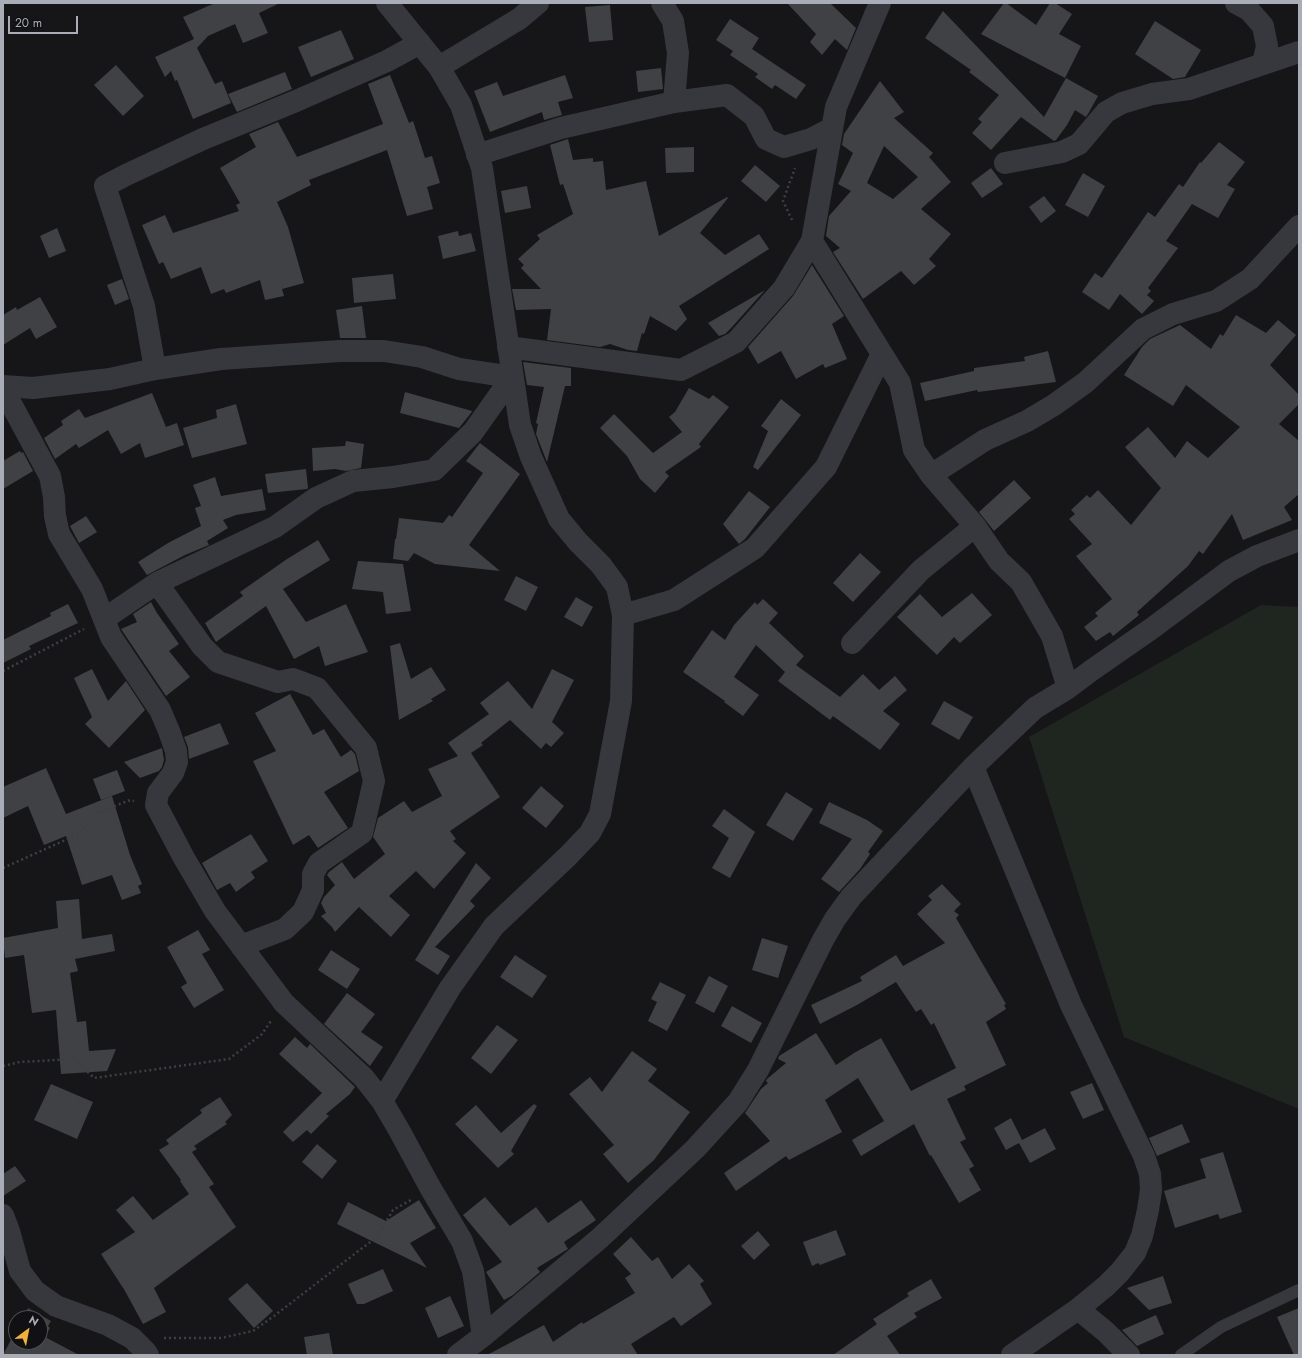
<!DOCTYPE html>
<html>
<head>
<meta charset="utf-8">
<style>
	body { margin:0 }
	#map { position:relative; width:1302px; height:1358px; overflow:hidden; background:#161618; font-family:Jost,sans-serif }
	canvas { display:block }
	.frame { position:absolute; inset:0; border:4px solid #a8adb8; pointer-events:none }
	.north { position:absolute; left:8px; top:1310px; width:40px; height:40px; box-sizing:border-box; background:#111113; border:1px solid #4d4f55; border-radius:50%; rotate:32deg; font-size:11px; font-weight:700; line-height:16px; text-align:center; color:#a8adb8 }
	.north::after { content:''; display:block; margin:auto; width:14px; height:18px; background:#f2b134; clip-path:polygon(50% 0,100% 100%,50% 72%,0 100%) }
	.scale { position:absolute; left:8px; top:16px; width:70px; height:18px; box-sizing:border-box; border:2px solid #a8adb8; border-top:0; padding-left:5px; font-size:12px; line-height:14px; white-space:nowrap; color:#a8adb8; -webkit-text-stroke:3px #111113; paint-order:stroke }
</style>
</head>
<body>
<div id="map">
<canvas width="1302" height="1358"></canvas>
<div class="frame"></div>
<div class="north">N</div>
<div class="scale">20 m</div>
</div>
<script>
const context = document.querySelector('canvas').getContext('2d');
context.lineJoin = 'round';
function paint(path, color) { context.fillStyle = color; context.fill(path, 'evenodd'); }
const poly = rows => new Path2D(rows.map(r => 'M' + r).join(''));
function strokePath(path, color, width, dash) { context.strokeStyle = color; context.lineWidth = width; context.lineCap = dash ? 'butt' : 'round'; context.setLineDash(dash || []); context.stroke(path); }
paint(poly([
	[1261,605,1299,607,1299,1109,1124,1037,1029,737]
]), '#1e261f');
paint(poly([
	[215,3,280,3,259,13,268,33,243,43,235,24,208,36,197,48,215,84,222,81,231,103,193,119,177,80,175,81,171,71,165,77,155,57,194,39,183,17],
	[787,3,830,3,856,28,847,50,835,39,822,55,810,42,816,34],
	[1004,3,1006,3,1036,25,1050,3,1055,3,1072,14,1059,34,1081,46,1065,78,981,34],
	[610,5,613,40,589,42,585,7],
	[943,11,1044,117,1066,78,1098,96,1088,114,1086,117,1075,110,1067,125,1056,140,1054,141,1021,117,991,150,972,133,982,122,978,119,999,95,969,72,971,70,925,38],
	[730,19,759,38,752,49,806,85,796,99,775,85,772,89,755,77,758,74,730,55,733,51,716,40],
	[1155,21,1201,50,1185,77,1173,79,1135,54],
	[341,30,354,59,311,77,298,47],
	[116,65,144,96,123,116,94,85],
	[661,68,663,89,638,92,636,71],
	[285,72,292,89,237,112,228,94],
	[390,75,409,123,413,121,425,158,432,156,440,183,427,187,433,209,407,216,387,150,309,180,311,185,277,202,288,227,304,283,282,289,284,296,265,300,260,280,226,293,224,289,211,294,201,267,171,279,163,262,159,264,142,225,165,215,173,233,239,211,236,205,240,203,220,168,256,147,249,134,278,122,297,157,383,124,368,84],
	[565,75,573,98,558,102,562,115,544,120,542,112,490,132,474,91,497,82,503,96],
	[880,81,904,112,894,118,933,153,929,157,951,182,921,209,951,234,929,259,936,266,914,285,901,271,863,299,833,252,840,248,826,236,829,216,851,191,838,184,853,153,842,145,844,134],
	[884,146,918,177,893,199,867,183],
	[568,139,573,160,593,158,593,162,603,161,606,190,646,181,659,236,727,197,728,198,700,233,725,255,759,234,769,249,679,306,687,319,676,331,650,316,644,334,642,333,637,351,628,350,610,344,600,347,547,340,551,309,516,310,512,289,541,289,521,268,524,265,518,259,540,239,537,235,573,214,563,184,560,185,550,145],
	[1219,142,1245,162,1227,185,1235,189,1218,218,1192,204,1166,241,1178,248,1148,288,1151,291,1147,295,1154,301,1142,314,1120,294,1109,310,1082,292,1095,273,1102,278,1148,212,1155,217,1179,184,1183,187,1200,162,1201,163],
	[694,147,694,172,666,173,665,148],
	[755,165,780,186,766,202,741,181],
	[991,168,1003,184,982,198,971,183],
	[1083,173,1105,186,1088,217,1065,205],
	[527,186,531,208,505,213,501,191],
	[1044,196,1056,211,1041,223,1029,207],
	[57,228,66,251,49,258,40,236],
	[458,231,459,236,471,233,476,251,443,259,438,236],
	[812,265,844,316,832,324,847,359,825,368,823,364,796,379,781,351,758,364,748,347,793,296],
	[393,274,396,299,354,303,352,278],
	[122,279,129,299,115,305,107,285],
	[765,290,732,327,725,334,719,336,708,323],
	[40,297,57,327,36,339,30,328,3,345,3,315,16,307,17,310],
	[362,306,366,338,340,338,336,310],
	[1236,315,1266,333,1278,320,1296,335,1270,365,1299,395,1299,404,1279,424,1299,441,1299,494,1284,507,1292,520,1243,540,1232,514,1203,554,1199,551,1188,566,1137,612,1139,615,1113,636,1110,632,1096,641,1084,627,1098,616,1095,613,1112,599,1076,556,1092,544,1069,519,1075,514,1071,510,1087,495,1090,498,1098,490,1131,525,1161,488,1125,447,1148,427,1175,458,1187,441,1208,458,1240,427,1186,385,1173,406,1124,375,1142,347,1150,339,1180,325,1211,349,1220,334,1223,336],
	[1048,351,1056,382,978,392,977,390,925,401,920,383,974,371,974,368,1025,361,1024,357],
	[523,362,571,368,571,386,565,386,547,462,536,434,538,424,536,423,544,387,527,385],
	[689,388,709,399,713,395,729,407,699,444,701,447,665,472,669,476,655,493,640,479,627,456,600,428,614,414,653,453,682,432,669,417,675,412],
	[405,392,472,411,471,413,459,428,400,413],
	[152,393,166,427,177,423,184,445,145,458,140,443,121,454,108,430,79,448,76,444,55,459,44,438,63,425,61,421,79,409,85,418],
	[781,399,801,415,758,470,753,467,768,431,761,426],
	[236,404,247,444,192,458,183,428,217,418,216,410],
	[346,441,364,444,361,468,346,471,335,469,313,471,312,448,345,446],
	[480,443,520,474,469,545,500,571,435,564,414,553,408,561,393,559,395,539,396,539,399,518,443,523,449,515,452,517,483,473,466,461],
	[20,451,21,453,23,452,33,471,3,489,3,461],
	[306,469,308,488,307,489,268,493,265,474],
	[215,477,221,496,262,489,266,510,236,515,223,520,228,528,207,541,209,545,185,555,147,575,138,562,168,543,201,526,195,508,201,506,193,485],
	[1014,480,1031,498,994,531,979,512],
	[749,491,770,507,745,539,739,544,723,524],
	[86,516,97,532,79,543,70,526],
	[318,540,330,560,283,589,306,622,346,604,368,652,325,666,319,646,294,659,266,606,216,642,205,623,243,596,240,592,287,559],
	[860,553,881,572,853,602,833,583],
	[358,561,403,564,411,611,386,614,383,592,352,589],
	[516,576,538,587,526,611,504,600],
	[972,593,992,615,960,643,954,637,937,655,897,617,920,594,942,617],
	[576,597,593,607,582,627,564,617],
	[763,599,778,613,769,623,804,656,796,665,840,697,863,674,879,690,895,676,907,690,883,711,900,724,880,750,833,716,830,720,778,681,785,672,756,645,734,677,759,695,743,716,724,702,725,701,683,672,712,630,725,640,734,625,755,602,757,605],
	[151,602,157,613,179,644,169,651,190,677,166,696,121,629,137,622,133,614],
	[68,604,78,623,29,646,31,649,3,663,3,640,51,616,50,613],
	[400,643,411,679,431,667,446,690,431,699,433,701,399,720,390,646],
	[92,669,108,701,126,681,145,710,109,748,85,724,92,717,74,678],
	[552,669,574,680,552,722,564,733,551,747,546,743,541,749,510,720,481,743,483,745,471,753,500,797,450,831,456,839,453,841,466,853,434,889,416,871,389,896,410,915,391,937,359,907,335,932,332,927,321,916,326,913,321,903,324,897,335,885,327,875,329,872,342,862,354,879,385,854,373,837,378,818,404,801,412,812,442,796,428,769,458,756,448,743,489,714,480,703,508,681,532,709],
	[290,694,313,735,324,729,341,757,351,750,355,754,359,771,324,792,348,828,318,848,309,835,293,845,253,761,276,751,255,713],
	[944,701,973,717,959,740,931,724],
	[220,723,229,744,189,759,188,747,184,737],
	[162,748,164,760,162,767,159,771,140,778,124,762],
	[46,768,66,814,112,796,130,855,142,884,138,886,141,893,122,900,112,875,82,885,66,836,44,845,28,806,3,818,3,787],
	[117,770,125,791,101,800,93,779],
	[541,786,564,806,546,828,522,808],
	[786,792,813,809,793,841,766,825],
	[829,802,867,820,883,831,868,852,870,854,860,869,839,892,821,879,852,839,819,823],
	[724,809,755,832,730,878,712,868,729,838,712,826],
	[251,834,268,861,251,872,255,878,236,892,230,883,217,890,202,863],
	[476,863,491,878,470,901,475,906,435,947,450,956,438,975,415,960],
	[942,884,961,904,954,911,959,915,956,918,1006,1004,1004,1005,1006,1009,986,1022,1006,1065,964,1086,966,1090,947,1099,966,1139,960,1142,974,1166,969,1169,981,1190,959,1203,931,1155,930,1156,914,1124,861,1156,852,1140,884,1121,858,1078,825,1100,842,1132,789,1160,786,1156,736,1191,724,1173,770,1141,745,1113,761,1089,768,1083,766,1081,767,1079,786,1063,778,1059,779,1056,816,1033,836,1065,854,1053,881,1038,911,1091,956,1068,934,1023,931,1025,921,1009,916,1012,896,982,857,1005,820,1024,811,1005,862,981,860,977,896,955,903,966,945,943,917,914,932,900,928,896],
	[79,899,82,939,112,934,115,951,75,959,78,971,70,973,77,1022,86,1021,89,1051,116,1049,107,1071,61,1074,56,1010,32,1013,24,955,5,958,3,938,58,928,56,901],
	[198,930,210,950,202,954,224,990,194,1008,181,987,187,983,167,947],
	[762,938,788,946,778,978,752,970],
	[331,950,360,969,347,989,318,970],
	[515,955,547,976,532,998,500,977],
	[709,976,728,986,714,1013,695,1003],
	[660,982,686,995,667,1031,648,1021,657,1002,651,999],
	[347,993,375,1014,361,1032,383,1047,370,1066,324,1024],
	[732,1006,762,1023,751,1043,721,1026],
	[497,1025,518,1040,491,1074,471,1058],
	[295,1037,307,1048,310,1044,355,1087,350,1094,326,1114,329,1116,311,1134,307,1130,293,1142,283,1132,322,1093,279,1054],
	[632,1051,657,1069,648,1081,690,1112,654,1160,628,1183,603,1154,614,1145,569,1094,590,1077,602,1092],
	[1092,1083,1104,1110,1083,1119,1070,1092],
	[51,1084,93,1102,77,1139,34,1120],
	[220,1097,232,1115,225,1122,227,1124,194,1146,197,1149,192,1152,214,1184,209,1187,236,1227,154,1288,166,1312,143,1324,125,1291,101,1254,135,1232,116,1210,133,1196,153,1220,189,1194,180,1181,181,1180,159,1150,169,1144,166,1140,202,1113,200,1110],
	[534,1104,537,1106,511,1151,514,1154,498,1168,455,1124,476,1105,501,1133],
	[1011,1118,1022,1140,1045,1128,1056,1149,1030,1163,1019,1143,1006,1150,994,1128],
	[1182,1124,1190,1142,1157,1156,1149,1138],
	[317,1144,337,1161,322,1179,302,1162],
	[1223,1152,1242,1212,1220,1219,1218,1214,1175,1228,1164,1191,1206,1178,1200,1159],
	[15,1166,26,1181,3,1196,3,1174],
	[485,1197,510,1226,536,1207,548,1223,581,1200,596,1220,564,1242,568,1249,537,1268,540,1272,513,1295,504,1300,486,1272,502,1262,463,1215],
	[419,1200,436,1228,410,1243,427,1268,337,1224,348,1202,386,1221],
	[836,1230,846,1255,820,1265,818,1263,812,1266,803,1242],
	[758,1231,770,1245,754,1260,741,1246],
	[631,1237,652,1261,658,1257,672,1279,689,1264,704,1281,700,1284,712,1304,681,1326,674,1317,631,1344,638,1355,487,1355,544,1325,553,1342,582,1322,583,1324,635,1293,625,1278,631,1274,613,1254],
	[383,1269,393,1291,364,1304,357,1304,348,1284],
	[1163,1276,1172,1303,1149,1310,1127,1288],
	[931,1279,942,1298,914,1313,917,1317,887,1336,900,1355,833,1355,877,1324,873,1319,909,1296,907,1293],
	[247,1283,273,1311,254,1328,228,1299],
	[450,1296,464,1326,438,1338,425,1308],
	[28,1308,51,1321,48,1326,50,1328,45,1337,79,1355,3,1355,16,1330,16,1342,40,1342,40,1318,23,1318],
	[1299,1308,1299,1355,1294,1355,1277,1317],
	[1156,1315,1164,1334,1137,1346,1122,1330],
	[329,1333,333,1355,307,1355,304,1337]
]), '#404145');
strokePath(poly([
	[792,220,783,201,795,168],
	[3,671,84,629],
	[3,868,79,834,92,815,130,800,134,801],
	[3,1066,20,1062,74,1059,94,1078,229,1059,262,1034,271,1021],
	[164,1338,221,1338,253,1331,274,1316,378,1236,393,1210,411,1200]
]), '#3d3f44', 2.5, [2, 3]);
strokePath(poly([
	[1181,1355,1221,1327,1299,1290]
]), '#37383d', 12);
strokePath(poly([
	[662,3,673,21,678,53,674,102],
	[880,3,836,107,812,241,900,383,914,450,931,475,975,526,999,561,1021,582,1052,636,1068,688],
	[1236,3,1249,10,1263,26,1267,46,1263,63],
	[439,67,519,19,538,3],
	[477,155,561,128,674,102,727,95,754,116,766,139,784,147,811,139,832,128],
	[1005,163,1062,152,1079,144,1106,112,1122,103,1152,94,1189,89,1299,52],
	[508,347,681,370,736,342,784,288,812,241],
	[155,369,144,306,105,186,126,175,203,139,296,101,387,61,420,43],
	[3,386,33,388,110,379,155,369,221,359,340,351,384,351,422,357,459,369,512,377,473,432,434,470,393,477,353,481,316,498,275,527,157,583,104,619],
	[3,389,50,476,54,497,55,516,59,534,92,589,111,637,160,710,169,731,176,751,177,762,173,773,158,793,156,805,184,858,215,911,284,1003,364,1078,382,1101,399,1130,431,1189,462,1241,473,1271,483,1336],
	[931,475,985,440,1027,421,1054,405,1086,382,1143,329,1173,314,1216,301,1250,279,1299,226],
	[157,583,202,646,218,662,278,682,293,679,317,688,366,748,374,781,362,833,319,863,313,874,313,890,303,912,285,929,241,946],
	[623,615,674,600,755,548,826,467,882,354],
	[852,643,921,570,975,526],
	[973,767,1071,1005,1144,1156,1150,1174,1151,1190,1148,1210,1142,1236,1135,1253,1120,1272,1106,1286,1078,1309,1012,1355],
	[382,1101,450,988,494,926,568,856,590,833,600,814,621,701,623,615,617,587,601,565,578,542,559,519,531,457,520,425,482,168,461,105,439,67,387,3],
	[3,1215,9,1231,20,1271,35,1291,56,1306,108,1325,132,1338,146,1352,148,1355],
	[1078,1309,1106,1332,1129,1355],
	[458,1355,483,1336,599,1239,695,1149,738,1102,758,1070,823,940,835,919,851,897,973,767,1035,708,1068,688,1092,670,1151,629,1229,571,1257,556,1299,540]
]), '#37383d', 22);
</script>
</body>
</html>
